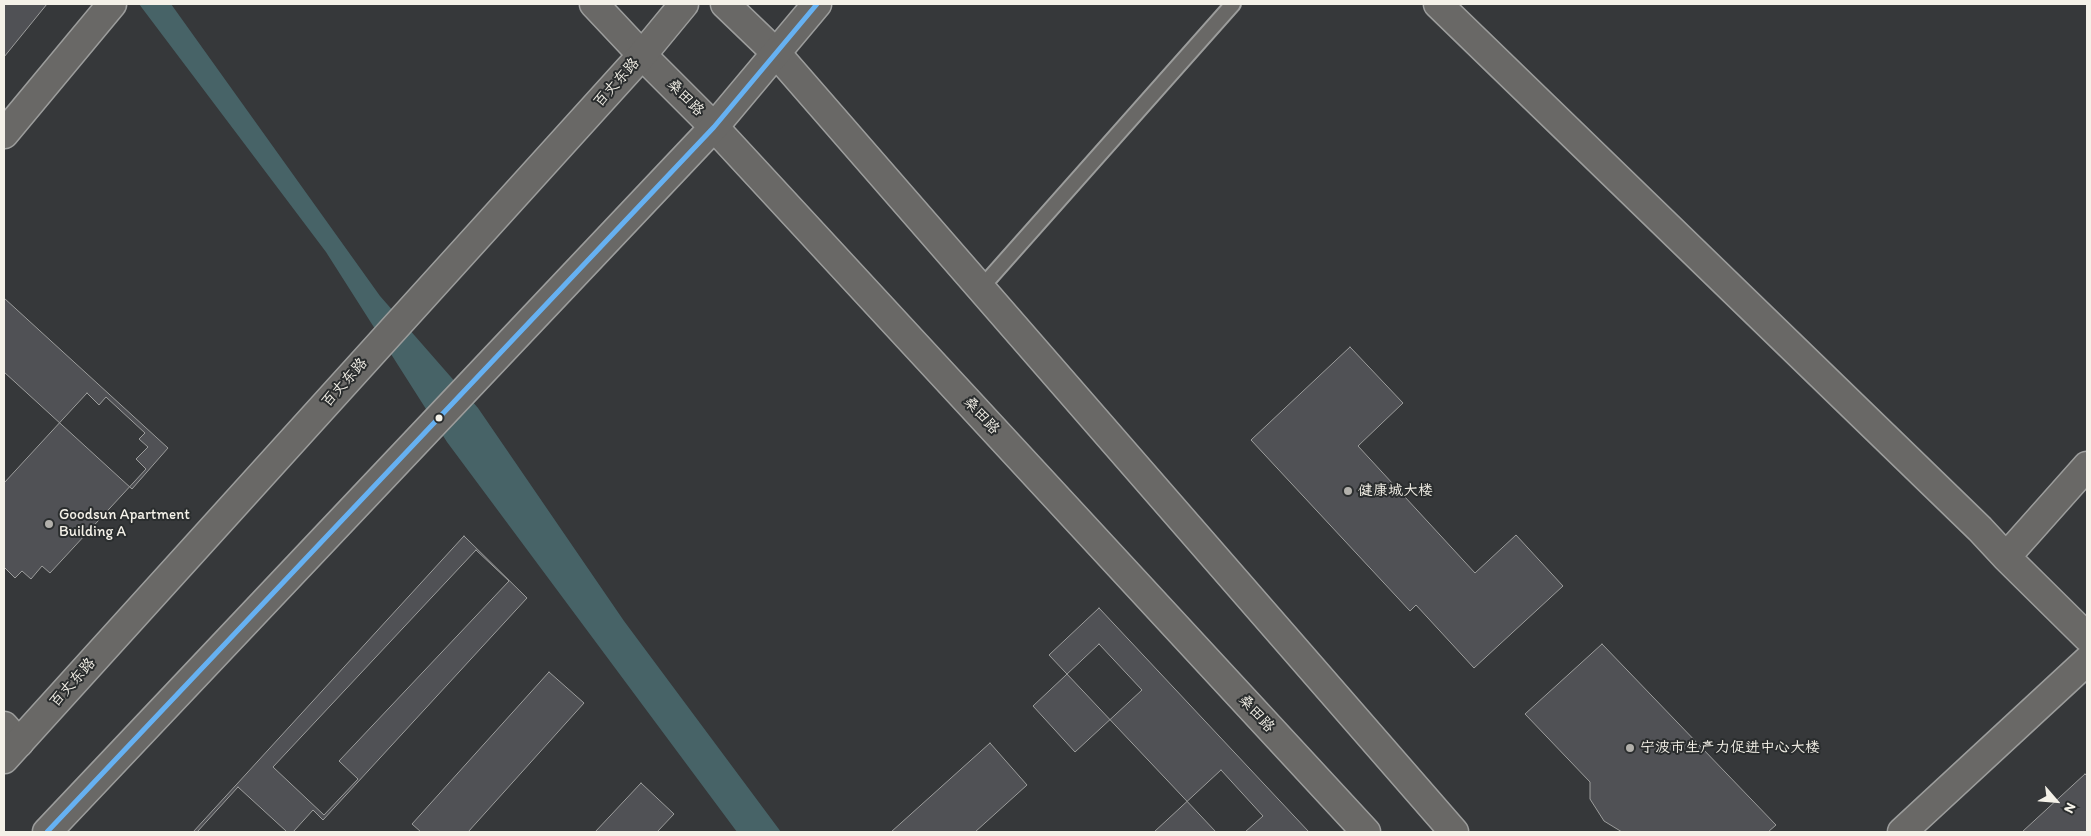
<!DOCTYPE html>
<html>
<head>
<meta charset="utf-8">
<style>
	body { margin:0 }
	#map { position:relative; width:2091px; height:836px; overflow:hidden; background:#36383a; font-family:Itim,sans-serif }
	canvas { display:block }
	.frame { position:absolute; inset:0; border:5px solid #f4f1e8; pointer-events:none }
	.north { position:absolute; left:2031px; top:776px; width:50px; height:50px; -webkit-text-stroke:4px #2a2d2e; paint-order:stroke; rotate:117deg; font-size:14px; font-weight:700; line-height:20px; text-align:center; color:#f4f1e8 }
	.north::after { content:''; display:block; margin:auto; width:18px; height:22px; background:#f4f1e8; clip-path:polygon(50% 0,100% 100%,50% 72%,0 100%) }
</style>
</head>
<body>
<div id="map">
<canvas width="2091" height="836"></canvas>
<div class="frame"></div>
<div class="north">N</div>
</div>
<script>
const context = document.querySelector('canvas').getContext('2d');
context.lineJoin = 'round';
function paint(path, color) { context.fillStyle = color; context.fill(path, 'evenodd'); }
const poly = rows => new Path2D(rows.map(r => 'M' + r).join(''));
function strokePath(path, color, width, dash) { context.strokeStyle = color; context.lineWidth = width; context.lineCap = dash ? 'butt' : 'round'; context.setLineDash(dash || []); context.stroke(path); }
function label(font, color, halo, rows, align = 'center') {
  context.font = font + ' Itim,"LXGW WenKai TC",sans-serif'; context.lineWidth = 4; context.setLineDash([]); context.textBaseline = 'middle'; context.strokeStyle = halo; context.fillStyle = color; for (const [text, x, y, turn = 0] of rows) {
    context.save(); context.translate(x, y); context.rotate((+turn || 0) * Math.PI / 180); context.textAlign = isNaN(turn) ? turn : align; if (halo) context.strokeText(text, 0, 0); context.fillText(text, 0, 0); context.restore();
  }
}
paint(poly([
	[139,4,171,4,380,296,478,408,624,621,781,832,737,832,447,442,326,252]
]), '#476367');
const building = poly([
	[4,4,47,4,4,57,4,4],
	[4,298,168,448,132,489,4,372,4,298],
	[1350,347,1403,403,1358,446,1475,573,1516,535,1563,586,1474,668,1416,605,1410,611,1251,440,1350,347],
	[87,393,99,405,106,397,145,433,139,439,148,447,136,459,146,469,50,573,42,566,31,579,22,571,15,578,4,567,4,483,87,393],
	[464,536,527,598,323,820,313,810,293,832,193,832,464,536],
	[476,550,509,581,339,761,358,779,324,815,273,767,476,550],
	[1099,608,1309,832,1216,832,1049,655,1099,608],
	[1099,644,1142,690,1075,752,1033,706,1099,644],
	[1602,644,1776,825,1768,832,1622,832,1604,821,1590,799,1590,782,1525,714,1602,644],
	[549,672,584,703,468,832,421,832,412,824,549,672],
	[990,743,1027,785,975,832,891,832,990,743],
	[1221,770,1263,816,1245,832,1154,832,1221,770],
	[2085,774,2087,776,2087,832,2022,832,2085,774],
	[641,783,674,814,657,832,595,832,641,783],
	[238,787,286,831,285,832,197,832,238,787]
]);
paint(building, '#505155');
strokePath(building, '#9c9d9c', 1);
const lane = poly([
	[981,288,1233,4]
]);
const street = poly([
	[1438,4,1980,529,2006,557,2087,466],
	[4,134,112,4],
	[2006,557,2087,637],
	[4,726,19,743],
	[1902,832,2087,661]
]);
const secondary = poly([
	[594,4,642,55,714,127,1366,832],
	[725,4,776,53,1454,832]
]);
const primary = poly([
	[4,759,642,55,684,4],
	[47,832,714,127,817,4]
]);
strokePath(lane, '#9c9d9c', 18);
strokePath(street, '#9c9d9c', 31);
strokePath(secondary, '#9c9d9c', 31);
strokePath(primary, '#9c9d9c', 31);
strokePath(lane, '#696866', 14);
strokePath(street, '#696866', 28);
strokePath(secondary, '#696866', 28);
strokePath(primary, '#696866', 28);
strokePath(poly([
	[47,832,714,127,817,4]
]), '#66b1f2', 5);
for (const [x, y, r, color] of [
	[439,418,4.5,"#f4f1e8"],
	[1348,491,5,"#b2b0ab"],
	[49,524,5,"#b2b0ab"],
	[1630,748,5,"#b2b0ab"]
]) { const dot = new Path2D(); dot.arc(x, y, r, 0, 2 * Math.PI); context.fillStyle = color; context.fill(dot); strokePath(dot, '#2a2d2e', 2); }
label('15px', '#f4f1e8', '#2a2d2e', [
	["百丈东路",617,83,-48],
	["桑田路",685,98,45],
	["百丈东路",345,383,-48],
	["桑田路",981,416,47],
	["百丈东路",73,683,-48],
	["桑田路",1256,714,47]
]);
label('15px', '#f4f1e8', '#2a2d2e', [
	["健康城大楼",1358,491],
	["Goodsun Apartment",59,515],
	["Building A",59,532],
	["宁波市生产力促进中心大楼",1640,748]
], 'left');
</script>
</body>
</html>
